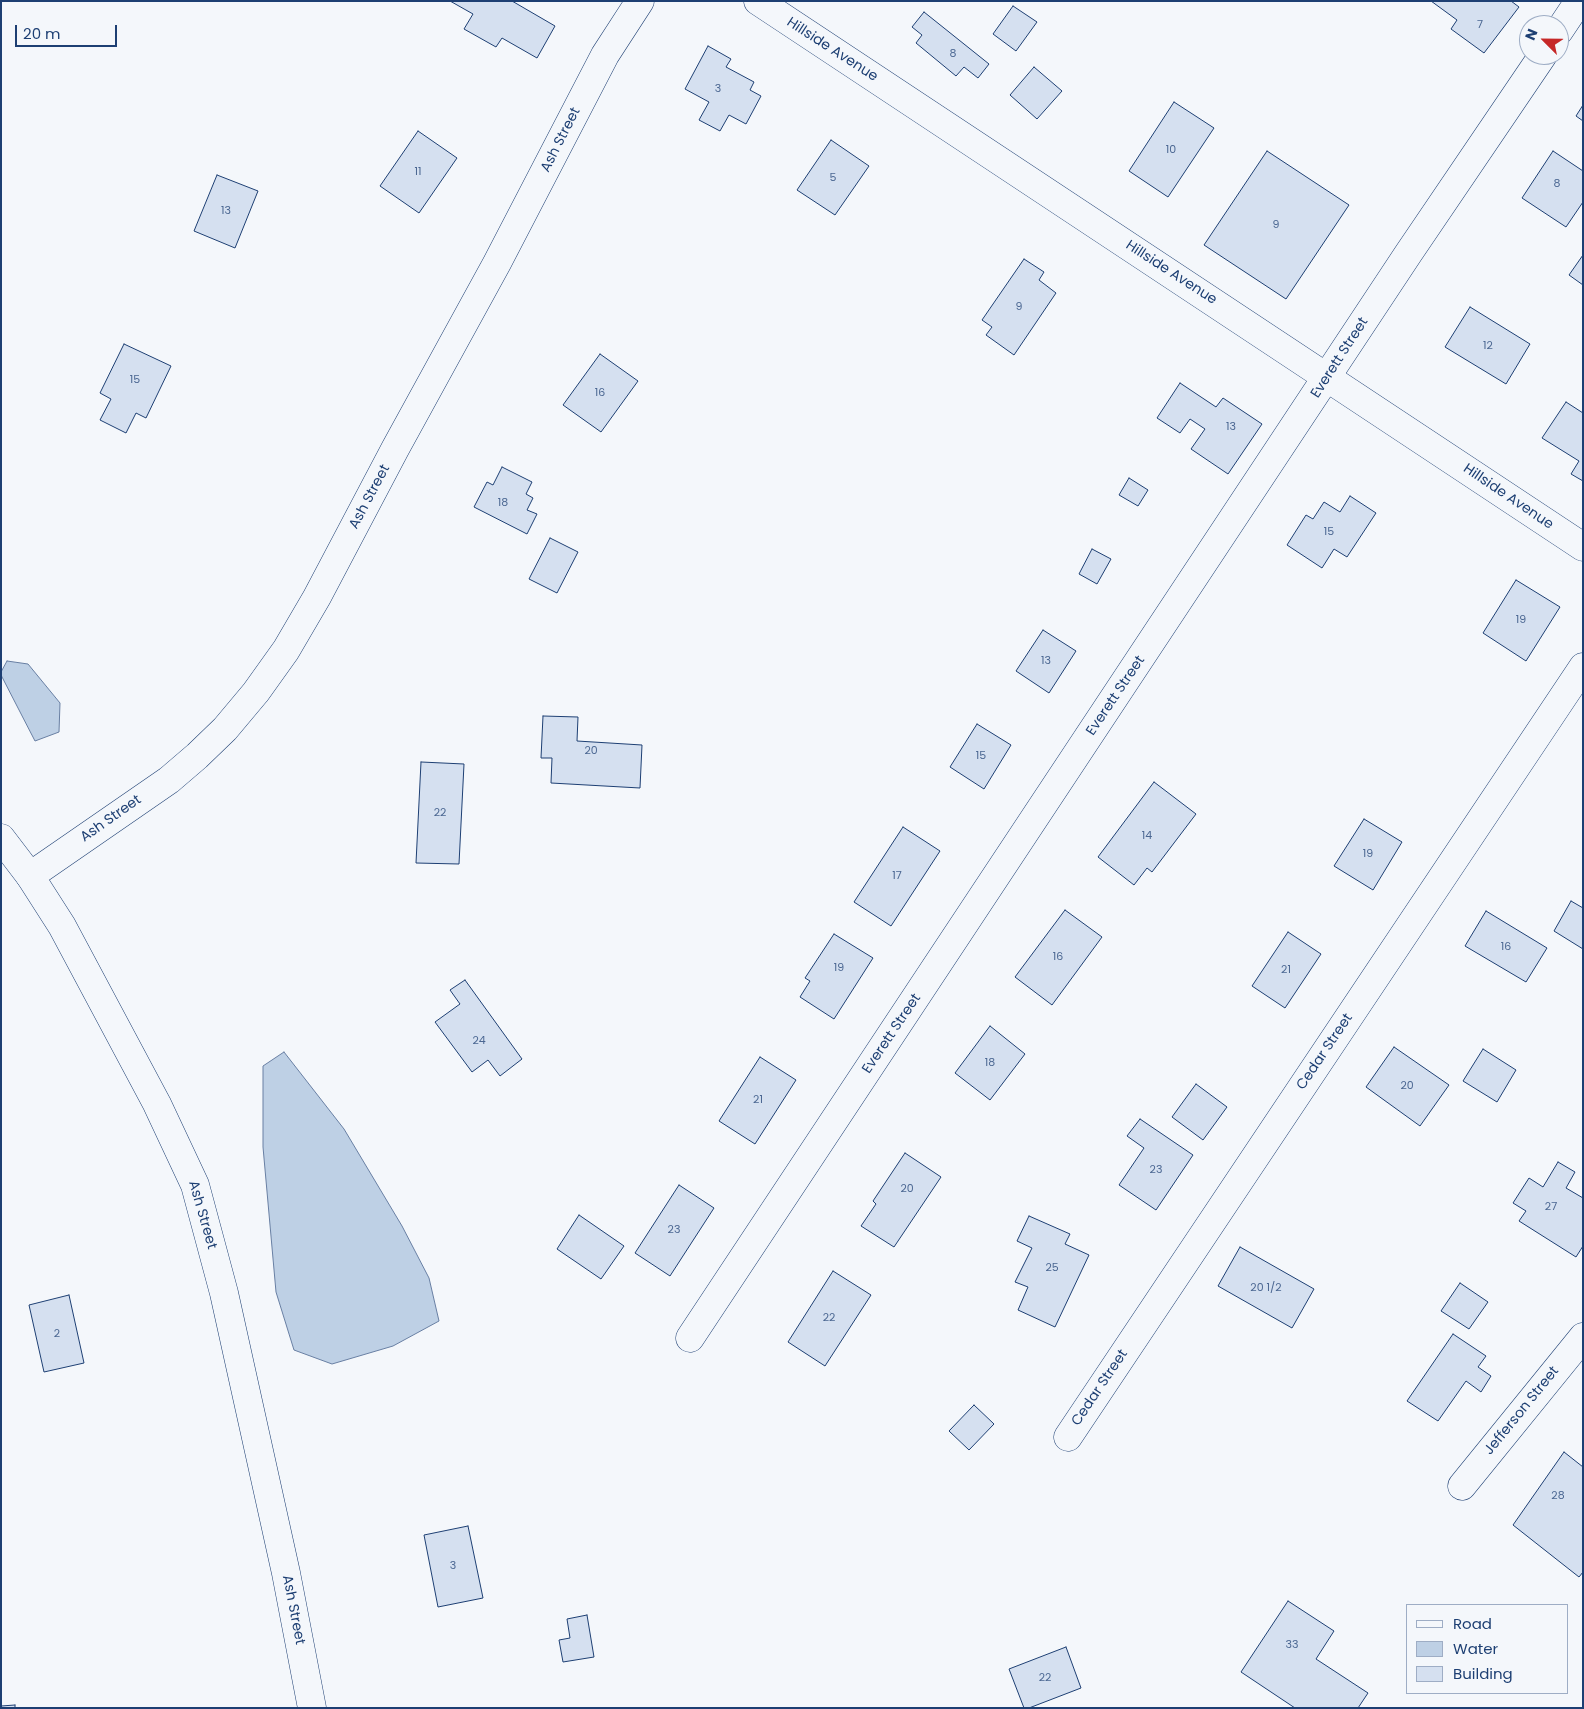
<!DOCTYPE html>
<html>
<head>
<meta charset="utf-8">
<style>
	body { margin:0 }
	#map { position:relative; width:1584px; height:1709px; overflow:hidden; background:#f4f7fb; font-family:Poppins,sans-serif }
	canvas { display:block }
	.frame { position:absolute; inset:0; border:2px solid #1d3f73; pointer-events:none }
	.legend { position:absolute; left:1406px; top:1604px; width:162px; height:90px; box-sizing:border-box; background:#f4f7fb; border:1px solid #9eadc5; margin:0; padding:6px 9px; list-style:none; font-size:15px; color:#1d3f73 }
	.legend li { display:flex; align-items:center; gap:10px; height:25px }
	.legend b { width:25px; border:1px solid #9eadc5 }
	.north { position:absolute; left:1519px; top:15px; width:50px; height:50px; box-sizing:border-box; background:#f4f7fb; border:1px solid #9eadc5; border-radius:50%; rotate:293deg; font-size:14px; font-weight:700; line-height:20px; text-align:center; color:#1d3f73 }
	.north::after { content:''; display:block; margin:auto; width:18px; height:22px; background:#c62828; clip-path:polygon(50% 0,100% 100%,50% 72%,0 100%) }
	.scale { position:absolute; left:15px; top:25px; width:102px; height:22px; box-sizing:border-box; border:2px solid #1d3f73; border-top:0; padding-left:6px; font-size:15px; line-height:18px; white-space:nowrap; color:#1d3f73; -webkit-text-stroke:4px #f4f7fb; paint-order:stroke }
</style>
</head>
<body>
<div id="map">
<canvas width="1584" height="1709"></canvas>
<div class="frame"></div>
<ul class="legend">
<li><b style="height:6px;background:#f4f7fb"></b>Road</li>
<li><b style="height:14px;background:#bed0e5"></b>Water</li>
<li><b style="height:14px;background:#d5e0f0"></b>Building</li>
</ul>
<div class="north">N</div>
<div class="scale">20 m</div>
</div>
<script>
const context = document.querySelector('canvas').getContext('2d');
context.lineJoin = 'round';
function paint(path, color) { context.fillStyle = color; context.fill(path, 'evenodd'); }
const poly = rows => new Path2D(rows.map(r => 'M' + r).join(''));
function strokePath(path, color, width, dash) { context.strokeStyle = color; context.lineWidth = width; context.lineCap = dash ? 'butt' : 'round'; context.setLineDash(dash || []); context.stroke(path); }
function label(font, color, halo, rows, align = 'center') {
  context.font = font + ' Poppins,sans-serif'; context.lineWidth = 4; context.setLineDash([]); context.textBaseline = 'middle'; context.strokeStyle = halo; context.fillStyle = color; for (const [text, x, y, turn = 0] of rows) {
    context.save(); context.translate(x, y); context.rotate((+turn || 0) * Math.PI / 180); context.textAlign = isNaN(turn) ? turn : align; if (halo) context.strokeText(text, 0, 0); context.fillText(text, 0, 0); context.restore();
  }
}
const water = poly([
	[7,661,28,664,60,703,59,732,35,741,1,675,1,672,7,661],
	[284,1052,344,1129,402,1226,429,1278,439,1321,393,1346,332,1364,294,1350,276,1292,263,1147,263,1066,284,1052]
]);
paint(water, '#bed0e5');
strokePath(water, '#687fa3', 1);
const building = poly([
	[450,1,512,1,555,26,537,58,502,38,496,47,464,29,473,14,450,1],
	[1431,1,1511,1,1519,7,1484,53,1451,29,1457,20,1431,1],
	[1013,6,1037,22,1016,51,993,34,1013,6],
	[924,12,989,64,978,78,964,67,956,76,916,43,922,35,912,27,924,12],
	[708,46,731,59,726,67,754,82,750,90,761,96,746,124,729,115,720,131,699,120,709,102,685,89,708,46],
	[1034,67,1062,91,1037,119,1010,95,1034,67],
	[1174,102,1214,128,1168,197,1129,171,1174,102],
	[1583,105,1583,121,1576,116,1583,105],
	[418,131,457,158,419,213,380,186,418,131],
	[831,140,869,166,835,215,797,190,831,140],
	[1267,151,1349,205,1286,299,1204,245,1267,151],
	[1553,151,1583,171,1583,202,1566,227,1522,198,1553,151],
	[217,175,258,191,235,248,194,231,217,175],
	[1583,255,1583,285,1569,275,1583,255],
	[1024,259,1044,272,1039,280,1056,293,1014,355,986,335,992,327,982,320,1024,259],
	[1470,307,1530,344,1506,384,1445,347,1470,307],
	[124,344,171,366,146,418,136,413,126,433,100,420,111,399,100,393,124,344],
	[600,354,638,381,601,432,563,405,600,354],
	[1180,383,1216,407,1223,398,1262,424,1228,474,1191,449,1205,429,1190,419,1180,433,1157,418,1180,383],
	[1566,402,1583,413,1583,481,1571,474,1579,461,1542,438,1566,402],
	[502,467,532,482,526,494,533,498,527,510,537,514,527,534,474,507,487,482,493,485,502,467],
	[1129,478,1148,490,1138,506,1119,495,1129,478],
	[1350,496,1376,513,1347,557,1334,549,1322,568,1287,545,1306,515,1313,519,1324,502,1340,512,1350,496],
	[550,538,578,552,557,593,529,579,550,538],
	[1092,549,1111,559,1097,584,1079,574,1092,549],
	[1516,580,1560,607,1526,661,1483,633,1516,580],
	[1043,630,1076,651,1049,693,1016,671,1043,630],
	[543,716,578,717,577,741,642,745,640,788,551,783,552,758,541,758,543,716],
	[977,724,1011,745,984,789,950,767,977,724],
	[421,762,464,764,459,864,416,863,421,762],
	[1154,782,1196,814,1152,872,1147,868,1134,885,1098,857,1154,782],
	[1364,819,1402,842,1373,890,1334,866,1364,819],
	[903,827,940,851,891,926,854,902,903,827],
	[1571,901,1583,908,1583,949,1554,931,1571,901],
	[1065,910,1102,937,1052,1005,1015,977,1065,910],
	[1486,911,1547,948,1526,982,1465,946,1486,911],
	[1288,932,1321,954,1285,1008,1252,986,1288,932],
	[834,934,873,958,834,1019,800,997,810,981,805,978,834,934],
	[465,980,522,1059,500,1076,488,1060,472,1072,435,1022,460,1004,450,990,465,980],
	[990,1026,1025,1054,990,1100,955,1073,990,1026],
	[1394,1047,1449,1085,1420,1126,1366,1087,1394,1047],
	[1483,1049,1516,1070,1497,1102,1463,1081,1483,1049],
	[760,1057,796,1080,755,1144,719,1121,760,1057],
	[1196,1084,1227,1107,1203,1140,1172,1117,1196,1084],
	[1140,1119,1193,1155,1156,1210,1119,1185,1144,1148,1127,1136,1140,1119],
	[905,1153,941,1177,894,1247,861,1226,876,1204,873,1201,905,1153],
	[1558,1162,1575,1172,1566,1188,1583,1198,1583,1246,1576,1257,1519,1221,1526,1211,1513,1203,1529,1178,1543,1187,1558,1162],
	[679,1185,714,1208,670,1276,635,1253,679,1185],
	[579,1215,624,1246,601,1279,557,1249,579,1215],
	[1029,1216,1070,1234,1065,1244,1089,1255,1055,1327,1018,1310,1028,1287,1015,1282,1032,1248,1017,1241,1029,1216],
	[1240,1247,1314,1289,1292,1328,1218,1286,1240,1247],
	[833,1271,871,1295,825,1366,788,1342,833,1271],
	[1460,1283,1488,1302,1469,1329,1441,1311,1460,1283],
	[69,1295,84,1363,44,1372,29,1305,69,1295],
	[1453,1334,1486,1356,1478,1367,1491,1376,1481,1392,1466,1381,1438,1421,1407,1401,1453,1334],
	[974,1405,994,1424,969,1450,949,1431,974,1405],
	[1564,1452,1583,1467,1583,1572,1579,1577,1513,1525,1564,1452],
	[468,1526,483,1598,438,1607,424,1535,468,1526],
	[1288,1601,1334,1631,1316,1659,1368,1693,1358,1708,1295,1708,1241,1672,1288,1601],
	[587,1615,594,1657,563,1662,559,1640,570,1638,567,1619,587,1615],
	[1066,1647,1081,1688,1029,1708,1024,1708,1009,1669,1066,1647],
	[15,1705,15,1708,1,1708,1,1706,15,1705]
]);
paint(building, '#d5e0f0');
strokePath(building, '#1d3f73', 1);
const street = poly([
	[758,1,1583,547],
	[1559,31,1579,1],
	[30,876,169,780,197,756,225,729,256,692,286,650,317,597,395,449,497,263,605,55,640,1],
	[690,1338,1408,254,1543,55],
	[1068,1437,1583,667],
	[1462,1486,1583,1337]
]);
const secondary = poly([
	[1,838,30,876,62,926,157,1104,195,1185,224,1293,286,1573,312,1708]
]);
strokePath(street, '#1d3f73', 29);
strokePath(secondary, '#1d3f73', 29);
strokePath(street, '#f4f7fb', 28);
strokePath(secondary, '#f4f7fb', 28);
label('11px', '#4b6792', null, [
	["7",1480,25],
	["8",953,54],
	["3",718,89],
	["10",1171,150],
	["11",418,172],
	["5",833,178],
	["8",1557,184],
	["13",226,211],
	["9",1276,225],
	["9",1019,307],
	["12",1488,346],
	["15",135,380],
	["16",600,393],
	["13",1231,427],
	["18",503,503],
	["15",1329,532],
	["19",1521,620],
	["13",1046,661],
	["20",591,751],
	["15",981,756],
	["22",440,813],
	["14",1147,836],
	["19",1368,854],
	["17",897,876],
	["16",1506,947],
	["16",1058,957],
	["19",839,968],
	["21",1286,970],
	["24",479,1041],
	["18",990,1063],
	["20",1407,1086],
	["21",758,1100],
	["23",1156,1170],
	["20",907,1189],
	["27",1551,1207],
	["23",674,1230],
	["25",1052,1268],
	["20 1/2",1266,1288],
	["22",829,1318],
	["2",57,1334],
	["28",1558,1496],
	["3",453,1566],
	["33",1292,1645],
	["22",1045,1678]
]);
label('14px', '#1d3f73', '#f4f7fb', [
	["Hillside Avenue",832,50,33],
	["Ash Street",561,140,-63],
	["Hillside Avenue",1171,273,33],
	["Everett Street",1340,358,-57],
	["Ash Street",370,497,-62],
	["Hillside Avenue",1508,497,34],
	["Everett Street",1116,696,-56],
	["Ash Street",111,819,-35],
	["Everett Street",892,1034,-56],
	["Cedar Street",1325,1052,-56],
	["Ash Street",202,1215,74],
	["Cedar Street",1100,1388,-56],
	["Jefferson Street",1522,1411,-51],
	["Ash Street",293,1610,79]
]);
</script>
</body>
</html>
